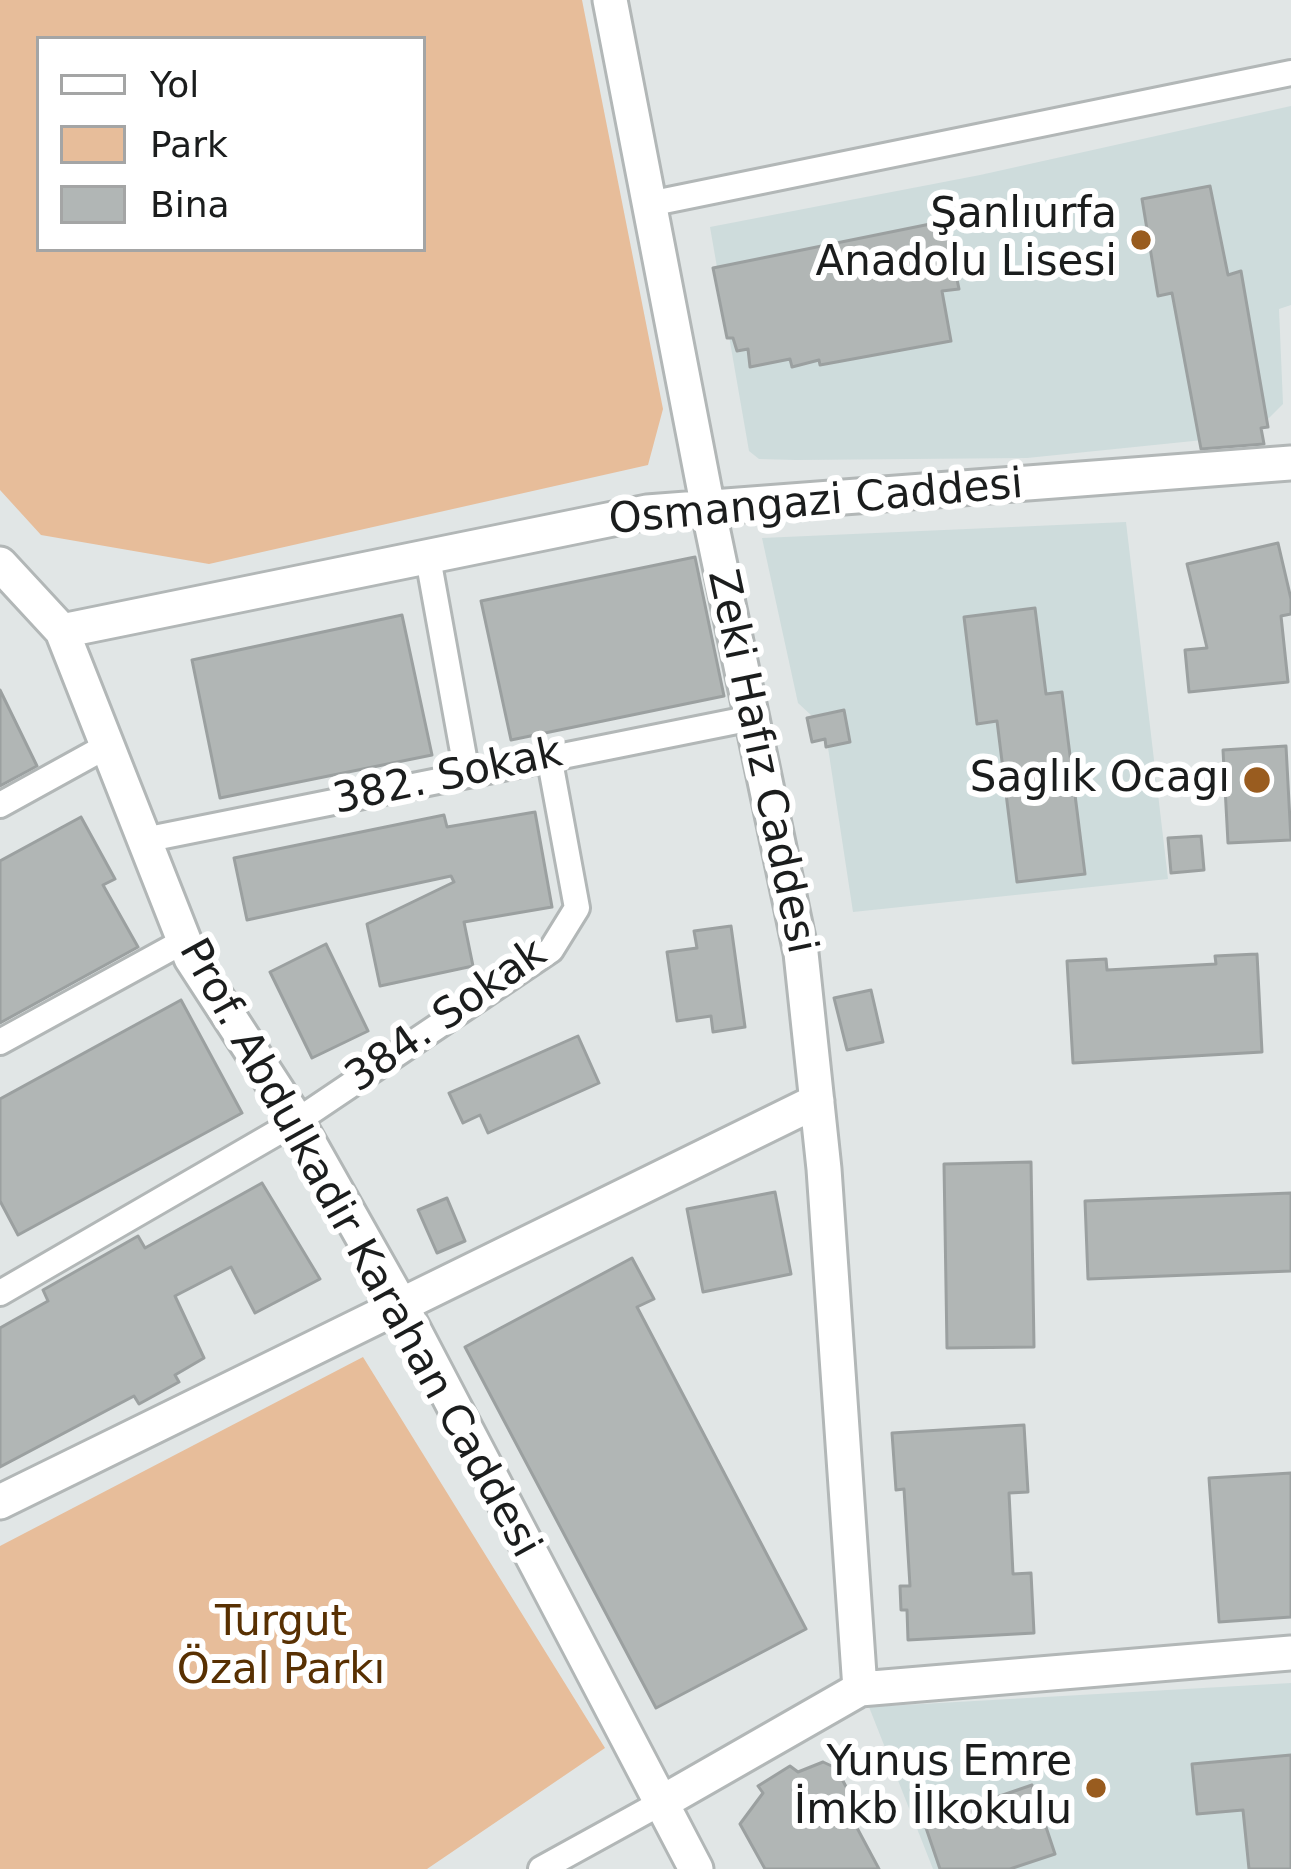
<!DOCTYPE html>
<html>
<head>
<meta charset="utf-8">
<style>
	body { margin:0 }
	#map { position:relative; width:1291px; height:1869px; overflow:hidden; background:#e1e6e6; font-family:"DejaVu Sans",sans-serif }
	canvas { display:block }
	.legend { position:absolute; left:36px; top:36px; width:390px; height:216px; box-sizing:border-box; background:#fff; border:3px solid #a4a5a5; margin:0; padding:15px 21px; list-style:none; font-size:36px; color:#1b1d1d }
	.legend li { display:flex; align-items:center; gap:24px; height:60px }
	.legend b { width:60px; border:3px solid #a4a5a5 }
</style>
</head>
<body>
<div id="map">
<canvas width="1291" height="1869"></canvas>
<ul class="legend">
<li><b style="height:15px;background:#fff"></b>Yol</li>
<li><b style="height:33px;background:#e7bd9a"></b>Park</li>
<li><b style="height:33px;background:#b1b6b5"></b>Bina</li>
</ul>
</div>
<script>
const context = document.querySelector('canvas').getContext('2d');
context.lineJoin = 'round';
function paint(path, color) { context.fillStyle = color; context.fill(path, 'evenodd'); }
const poly = rows => new Path2D(rows.map(r => 'M' + r).join(''));
function strokePath(path, color, width, dash) { context.strokeStyle = color; context.lineWidth = width; context.lineCap = dash ? 'butt' : 'round'; context.setLineDash(dash || []); context.stroke(path); }
function label(font, color, halo, rows, align = 'center') {
  context.font = font + ' "DejaVu Sans",sans-serif'; context.lineWidth = 12; context.setLineDash([]); context.textBaseline = 'middle'; context.strokeStyle = halo; context.fillStyle = color; for (const [text, x, y, turn = 0] of rows) {
    context.save(); context.translate(x, y); context.rotate((+turn || 0) * Math.PI / 180); context.textAlign = isNaN(turn) ? turn : align; if (halo) context.strokeText(text, 0, 0); context.fillText(text, 0, 0); context.restore();
  }
}
paint(poly([
	[1291,106,1291,305,1279,309,1283,404,1252,435,1027,458,796,460,759,459,749,451,710,227,980,175],
	[1126,522,1168,879,853,912,825,728,798,703,762,538],
	[1291,1683,1291,1869,933,1869,869,1707]
]), '#cedcdc');
paint(poly([
	[0,0,582,0,663,409,648,465,209,564,41,535,0,490],
	[423,39,423,249,39,249,39,39],
	[363,1357,605,1748,427,1869,0,1869,0,1546]
]), '#e7bd9a');
const building = poly([
	[1210,186,1228,275,1241,271,1268,427,1261,428,1264,444,1201,449,1172,293,1158,296,1142,199,1210,186],
	[945,221,959,289,942,291,951,341,820,365,819,360,792,367,790,359,750,367,748,349,737,351,733,338,727,338,713,268,945,221],
	[1278,543,1291,599,1291,614,1281,616,1288,682,1189,692,1185,650,1207,648,1187,564,1278,543],
	[695,557,724,696,511,740,481,601,695,557],
	[1035,608,1046,694,1062,692,1085,874,1017,882,997,721,977,724,964,617,1035,608],
	[402,615,432,755,220,798,192,660,402,615],
	[0,690,37,766,0,786,0,690],
	[844,710,850,742,826,747,825,739,812,742,807,718,844,710],
	[1286,746,1291,840,1228,843,1223,750,1286,746],
	[535,812,552,907,464,922,473,966,380,986,367,924,454,882,451,876,247,920,234,858,444,815,447,827,535,812],
	[81,817,115,879,103,885,138,947,0,1023,0,861,81,817],
	[1201,836,1204,870,1171,873,1168,838,1201,836],
	[731,926,745,1027,713,1032,711,1016,677,1021,667,952,697,948,694,931,731,926],
	[326,944,368,1031,312,1058,270,972,326,944],
	[1257,954,1262,1052,1073,1063,1067,961,1106,959,1107,970,1216,964,1215,956,1257,954],
	[871,990,883,1042,847,1050,834,998,871,990],
	[181,1000,242,1113,18,1235,0,1201,0,1099,181,1000],
	[578,1036,599,1083,488,1133,480,1115,463,1123,449,1093,578,1036],
	[1031,1162,1034,1347,947,1348,944,1164,1031,1162],
	[262,1183,320,1279,255,1313,231,1267,175,1296,204,1358,175,1375,179,1382,139,1404,134,1396,0,1467,0,1328,48,1301,43,1290,138,1236,145,1248,262,1183],
	[775,1192,791,1274,703,1292,687,1209,775,1192],
	[1291,1193,1291,1271,1088,1279,1085,1201,1291,1193],
	[447,1198,465,1241,437,1253,418,1210,447,1198],
	[632,1258,654,1299,637,1307,806,1629,656,1708,465,1347,632,1258],
	[1024,1425,1028,1492,1009,1493,1013,1574,1031,1573,1034,1633,908,1640,907,1610,901,1610,900,1586,910,1586,904,1489,896,1490,892,1433,1024,1425],
	[1291,1473,1291,1617,1219,1622,1209,1478,1291,1473],
	[1291,1755,1291,1869,1249,1869,1243,1810,1197,1814,1192,1764,1291,1755],
	[823,1762,836,1768,857,1807,848,1811,879,1869,765,1869,740,1824,763,1793,758,1786,790,1766,798,1772,823,1762],
	[1032,1785,1055,1854,1010,1869,940,1869,924,1822,1032,1785]
]);
paint(building, '#b1b6b5');
strokePath(building, '#9ba0a0', 3);
const street = poly([
	[649,204,1291,73],
	[428,558,467,774],
	[0,805,107,746],
	[144,840,752,718],
	[0,1042,184,941],
	[0,1293,297,1121,551,950,577,908,549,756],
	[541,1869,659,1804]
]);
const secondary = poly([
	[610,0,708,508,801,953,824,1169,860,1689],
	[0,564,62,631,191,958,297,1121,402,1307,696,1869],
	[62,631,647,512,1291,463],
	[0,1502,817,1101],
	[659,1804,860,1689,1291,1653]
]);
strokePath(street, '#b2b7b7', 30);
strokePath(secondary, '#b2b7b7', 39);
strokePath(street, '#fff', 24);
strokePath(secondary, '#fff', 33);
for (const [x, y, r, color] of [
	[1141,240,12,"#995c1f"],
	[1257,780,15,"#995c1f"],
	[1096,1788,12,"#995c1f"]
]) { const dot = new Path2D(); dot.arc(x, y, r, 0, 2 * Math.PI); context.fillStyle = color; context.fill(dot); strokePath(dot, '#fff', 4.5); }
label('42px', '#1b1d1d', '#fff', [
	["Şanlıurfa",1117,216],
	["Anadolu Lisesi",1117,264],
	["Saglık Ocagı",1230,780],
	["Yunus Emre",1072,1764],
	["İmkb İlkokulu",1072,1812]
], 'right');
label('42px', '#1b1d1d', '#fff', [
	["Osmangazi Caddesi",816,504,-5],
	["Zeki Hafız Caddesi",760,762,78],
	["382. Sokak",448,778,-12],
	["384. Sokak",447,1017,-35],
	["Prof. Abdulkadir Karahan Caddesi",358,1249,61]
]);
label('42px', '#583002', '#fff', [
	["Turgut",281,1624],
	["Özal Parkı",281,1672]
]);
</script>
</body>
</html>
